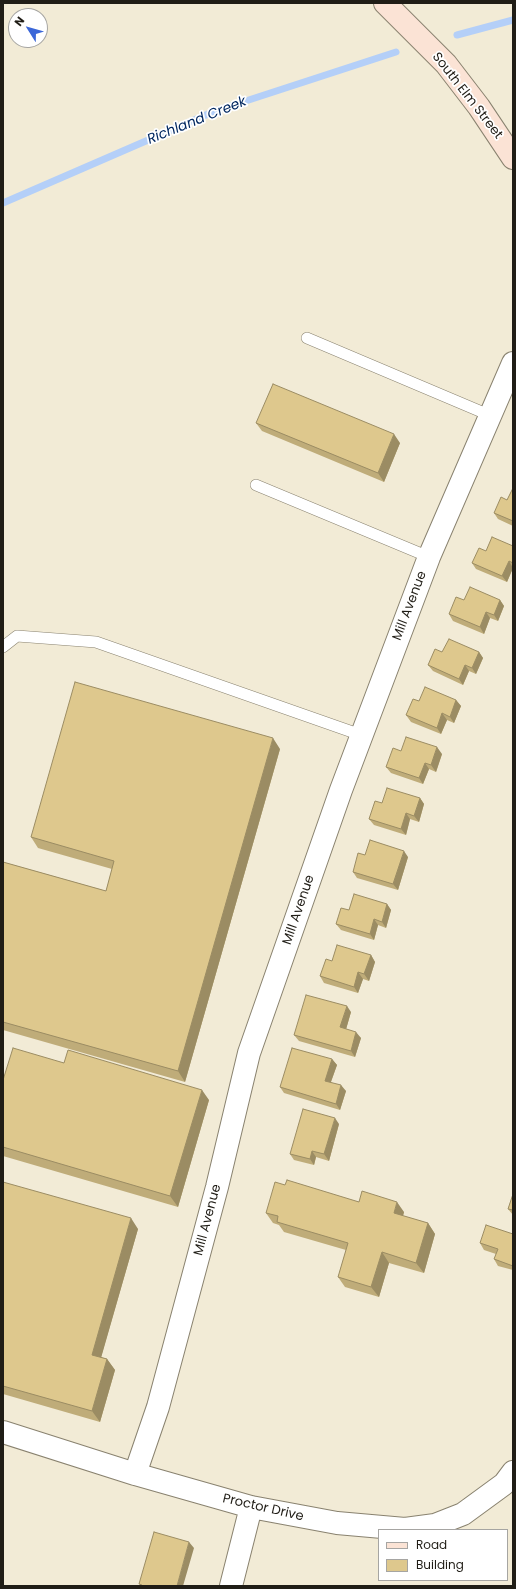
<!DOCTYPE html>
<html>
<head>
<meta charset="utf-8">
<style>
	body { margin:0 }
	#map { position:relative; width:516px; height:1589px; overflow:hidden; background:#f2ebd6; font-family:Poppins,sans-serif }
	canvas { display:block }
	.frame { position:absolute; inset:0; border:4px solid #201d16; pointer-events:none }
	.legend { position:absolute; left:378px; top:1529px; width:130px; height:52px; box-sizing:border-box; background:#fff; border:1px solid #a6a5a2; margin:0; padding:5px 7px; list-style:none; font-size:12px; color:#201d16 }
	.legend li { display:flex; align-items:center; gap:8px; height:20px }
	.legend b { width:20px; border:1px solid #a6a5a2 }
	.north { position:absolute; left:8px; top:8px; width:40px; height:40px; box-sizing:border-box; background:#fff; border:1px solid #a6a5a2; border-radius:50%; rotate:307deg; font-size:11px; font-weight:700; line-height:16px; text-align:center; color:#201d16 }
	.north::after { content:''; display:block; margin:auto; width:14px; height:18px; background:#3b67d8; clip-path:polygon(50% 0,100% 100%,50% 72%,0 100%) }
</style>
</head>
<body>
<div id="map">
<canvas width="516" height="1589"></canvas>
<div class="frame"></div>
<ul class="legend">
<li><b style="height:5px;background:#fbe3d5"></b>Road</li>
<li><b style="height:11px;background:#dec88d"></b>Building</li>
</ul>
<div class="north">N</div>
</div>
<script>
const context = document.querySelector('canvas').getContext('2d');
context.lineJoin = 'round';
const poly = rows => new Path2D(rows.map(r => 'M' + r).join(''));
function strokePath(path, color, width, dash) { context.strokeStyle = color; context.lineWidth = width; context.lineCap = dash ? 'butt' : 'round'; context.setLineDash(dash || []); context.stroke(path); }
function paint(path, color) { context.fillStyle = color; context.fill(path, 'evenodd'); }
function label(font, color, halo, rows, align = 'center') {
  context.font = font + ' Poppins,sans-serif'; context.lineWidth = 3.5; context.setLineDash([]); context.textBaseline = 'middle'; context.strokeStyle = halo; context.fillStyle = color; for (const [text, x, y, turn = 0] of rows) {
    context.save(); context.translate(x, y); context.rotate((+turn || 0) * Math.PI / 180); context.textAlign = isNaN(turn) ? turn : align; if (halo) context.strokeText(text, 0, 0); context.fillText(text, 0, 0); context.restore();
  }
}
strokePath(poly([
	[457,35,513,20],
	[3,203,215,111,396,52]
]), '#b4cff8', 7);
const lane = poly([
	[307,338,489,415],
	[256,485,429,557],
	[3,647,17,636,96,642,361,735]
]);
const street = poly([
	[3,1432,135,1474,251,1507,337,1523,405,1529,435,1525,463,1514,504,1484,513,1472],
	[135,1474,158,1407,217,1187,249,1053,341,790,429,557,513,363],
	[231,1586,251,1507]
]);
const secondary = poly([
	[385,3,446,64,479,107,513,158]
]);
strokePath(lane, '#89826f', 12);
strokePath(street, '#89826f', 24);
strokePath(secondary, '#89826f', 24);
strokePath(lane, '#fff', 11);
strokePath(street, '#fff', 22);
strokePath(secondary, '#fbe3d5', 22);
paint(poly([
	[256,423,400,443,384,482,262,431],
	[513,488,513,526,498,519,494,513,507,500],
	[513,546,513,568,507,582,476,569,472,563,486,551],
	[464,600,500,600,504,606,498,621,490,618,484,634,453,621,449,614],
	[442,652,479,652,483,658,476,674,469,671,463,685,433,671,428,665],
	[456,700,461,706,454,723,447,720,441,734,411,722,406,715,419,701],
	[280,749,185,1082,3,1030,3,862,106,891,112,869,38,848,31,837],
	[401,751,442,754,436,772,429,769,423,784,391,773,386,767],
	[420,798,424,804,419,822,410,819,406,835,374,825,369,819,382,803],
	[365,855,408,857,398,890,357,878,353,872],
	[387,904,391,910,386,928,378,925,374,940,341,930,336,924,349,910],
	[371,955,375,962,369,981,363,979,358,993,324,983,320,976,332,961],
	[351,1012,346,1029,361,1038,355,1057,299,1041,294,1035],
	[332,1059,337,1065,331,1082,346,1091,340,1110,284,1093,280,1087],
	[64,1063,209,1100,178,1207,3,1156,3,1080],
	[339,1124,329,1161,316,1157,314,1165,294,1160,290,1154],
	[3,1182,138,1229,101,1357,107,1359,115,1370,100,1422,3,1394],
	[285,1185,359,1202,404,1212,403,1216,428,1223,435,1234,424,1273,389,1263,379,1297,345,1287,338,1277,346,1250,284,1232,279,1225,273,1223,266,1213],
	[513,1194,513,1215,508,1209],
	[513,1234,513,1270,498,1266,494,1259,496,1254,484,1250,480,1243]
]), '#bfac79');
paint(poly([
	[394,434,400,443,384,482,378,473],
	[509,561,513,568,507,582,502,576],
	[500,600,504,606,498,621,494,615],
	[486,612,490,618,484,634,480,627],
	[479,652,483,658,476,674,472,668],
	[465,665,469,671,463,685,459,679],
	[456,700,461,706,454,723,450,717],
	[442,713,447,720,441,734,437,728],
	[273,738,280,749,185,1082,178,1071],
	[437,747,442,754,436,772,431,765],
	[425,763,429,769,423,784,419,778],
	[420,798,424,804,419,822,414,816],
	[406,813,410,819,406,835,401,829],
	[404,851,408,857,398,890,393,884],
	[387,904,391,910,386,928,382,922],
	[374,919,378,925,374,940,370,934],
	[371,955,375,962,369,981,364,974],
	[358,972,363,979,358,993,354,987],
	[347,1006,351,1012,345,1033,340,1027],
	[356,1032,361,1038,355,1057,351,1051],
	[332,1059,337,1065,329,1087,325,1081],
	[341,1085,346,1091,340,1110,336,1104],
	[202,1090,209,1100,178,1207,170,1196],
	[335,1118,339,1124,329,1161,324,1154],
	[312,1151,316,1157,314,1165,310,1159],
	[397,1202,404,1212,401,1223,394,1213],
	[131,1218,138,1229,99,1365,92,1355],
	[428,1223,435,1234,424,1273,416,1263],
	[382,1252,389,1263,379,1297,371,1287],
	[107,1359,115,1370,100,1422,92,1411],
	[189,1542,194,1548,183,1586,177,1586]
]), '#9b8c63');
const building = poly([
	[273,384,394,434,378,473,256,423,273,384],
	[513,488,513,521,494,513,501,497,507,500,513,488],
	[492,537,513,546,513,563,509,561,502,576,472,563,479,548,486,551,492,537],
	[470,587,500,600,494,615,486,612,480,627,449,614,456,597,464,600,470,587],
	[449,639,479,652,472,668,465,665,459,679,428,665,435,649,442,652,449,639],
	[75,682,273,738,178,1071,3,1022,3,862,106,891,114,861,31,837,75,682],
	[425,687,456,700,450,717,442,713,437,728,406,715,413,699,419,701,425,687],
	[406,737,437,747,431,765,425,763,419,778,386,767,393,748,401,751,406,737],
	[387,788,420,798,414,816,406,813,401,829,369,819,375,801,382,803,387,788],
	[370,840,404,851,393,884,353,872,358,853,365,855,370,840],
	[354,894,387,904,382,922,374,919,370,934,336,924,341,908,349,910,354,894],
	[337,945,371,955,364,974,358,972,354,987,320,976,326,959,332,961,337,945],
	[306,995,347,1006,340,1027,356,1032,351,1051,294,1035,306,995],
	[13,1048,64,1063,68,1050,202,1090,170,1196,3,1147,3,1080,13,1048],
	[292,1048,332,1059,325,1081,341,1085,336,1104,280,1087,292,1048],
	[303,1109,335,1118,324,1154,312,1151,310,1159,290,1154,303,1109],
	[287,1180,359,1202,362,1191,397,1202,394,1213,428,1223,416,1263,382,1252,371,1287,338,1277,348,1243,277,1222,278,1216,266,1213,275,1182,285,1185,287,1180],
	[3,1182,131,1218,92,1355,107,1359,92,1411,3,1386,3,1182],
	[513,1194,513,1210,508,1209,513,1194],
	[486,1225,513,1234,513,1266,494,1259,498,1249,480,1243,486,1225],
	[154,1532,189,1542,177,1586,142,1586,142,1585,139,1584,154,1532]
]);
paint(building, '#dec88d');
strokePath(building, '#9b8c63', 1);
label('13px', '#201d16', '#fff', [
	["South Elm Street",467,96,52],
	["Mill Avenue",410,606,-69],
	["Mill Avenue",299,910,-71],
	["Mill Avenue",208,1220,-75],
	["Proctor Drive",263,1508,13]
]);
label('italic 14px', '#002760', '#fff', [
	["Richland Creek",197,121,-22]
]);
</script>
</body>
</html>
